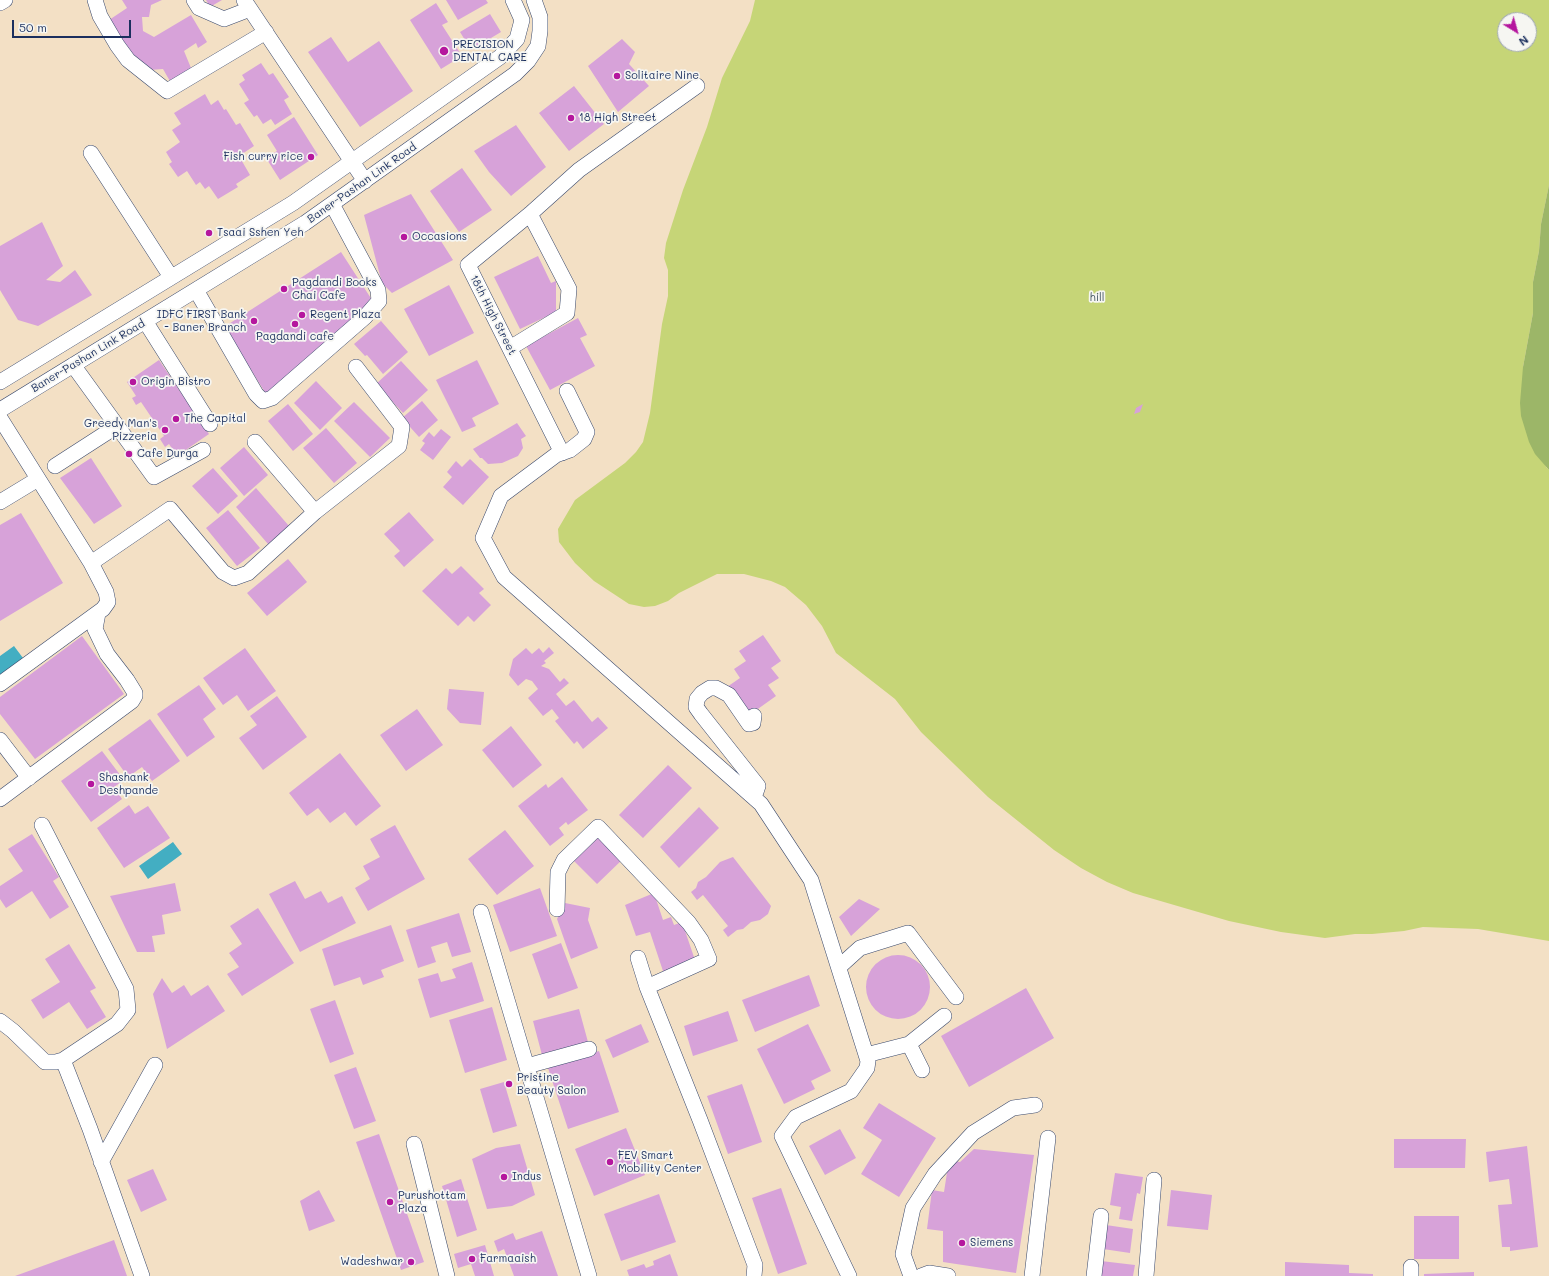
<!DOCTYPE html>
<html>
<head>
<meta charset="utf-8">
<style>
	body { margin:0 }
	#map { position:relative; width:1549px; height:1276px; overflow:hidden; background:#f3e0c5; font-family:Mali,sans-serif }
	canvas { display:block }
	.north { position:absolute; left:1497px; top:12px; width:40px; height:40px; box-sizing:border-box; background:#f6f6f2; border:1px solid #9ea6b7; border-radius:50%; rotate:143deg; font-size:11px; font-weight:700; line-height:16px; text-align:center; color:#1b2f5e }
	.north::after { content:''; display:block; margin:auto; width:14px; height:18px; background:#b5179e; clip-path:polygon(50% 0,100% 100%,50% 72%,0 100%) }
	.scale { position:absolute; left:12px; top:20px; width:119px; height:18px; box-sizing:border-box; border:2px solid #1b2f5e; border-top:0; padding-left:5px; font-size:12px; line-height:14px; white-space:nowrap; color:#1b2f5e; -webkit-text-stroke:3px #f6f6f2; paint-order:stroke }
</style>
</head>
<body>
<div id="map">
<canvas width="1549" height="1276"></canvas>
<div class="north">N</div>
<div class="scale">50 m</div>
</div>
<script>
const context = document.querySelector('canvas').getContext('2d');
context.lineJoin = 'round';
function paint(path, color) { context.fillStyle = color; context.fill(path, 'evenodd'); }
const poly = rows => new Path2D(rows.map(r => 'M' + r).join(''));
function strokePath(path, color, width, dash) { context.strokeStyle = color; context.lineWidth = width; context.lineCap = dash ? 'butt' : 'round'; context.setLineDash(dash || []); context.stroke(path); }
function label(font, color, halo, rows, align = 'center') {
  context.font = font + ' Mali,sans-serif'; context.lineWidth = 3.5; context.setLineDash([]); context.textBaseline = 'middle'; context.strokeStyle = halo; context.fillStyle = color; for (const [text, x, y, turn = 0] of rows) {
    context.save(); context.translate(x, y); context.rotate((+turn || 0) * Math.PI / 180); context.textAlign = isNaN(turn) ? turn : align; if (halo) context.strokeText(text, 0, 0); context.fillText(text, 0, 0); context.restore();
  }
}
paint(poly([
	[755,0,1549,0,1549,185,1541,224,1539,251,1533,282,1533,313,1523,367,1546,467,1549,470,1549,941,1478,929,1423,927,1404,931,1372,934,1355,934,1325,938,1281,932,1229,921,1133,893,1107,882,1081,868,1054,850,988,797,921,732,895,699,836,653,822,626,806,605,785,587,771,581,744,574,717,574,679,593,668,601,655,606,644,607,629,604,594,581,575,563,559,542,558,529,575,500,625,463,636,452,643,442,650,413,662,324,668,296,668,270,664,258,666,243,683,190,707,127,722,78,750,21],
	[1505,20,1529,20,1529,44,1505,44]
]), '#c6d577');
paint(poly([
	[1549,185,1549,470,1535,454,1529,442,1521,416,1520,403,1523,367,1533,313,1533,282,1539,251,1541,224]
]), '#9cb668');
paint(poly([
	[14,646,23,658,0,676,0,656],
	[173,842,182,854,148,879,139,866]
]), '#43aec2');
paint(poly([
	[122,0,162,0,151,5,149,17,142,17,143,31,154,37,191,15,207,42,198,48,196,43,184,51,191,68,171,83,163,69,149,70,129,52,109,20,127,8],
	[206,0,222,0,210,7],
	[446,0,486,0,488,3,458,20],
	[436,3,448,22,442,25,462,56,441,69,410,20],
	[490,14,501,32,471,50,460,32],
	[331,37,348,62,379,41,413,91,360,127,308,52],
	[622,39,635,52,629,64,649,86,618,112,588,66],
	[261,63,269,75,273,73,289,97,284,100,292,114,275,125,271,119,263,124,257,115,254,117,244,103,249,100,239,84,245,80,242,75],
	[574,86,604,124,569,151,539,113],
	[205,94,211,105,218,100,224,110,226,109,236,125,240,123,254,146,239,156,250,175,236,184,238,187,218,199,209,186,205,189,200,182,196,185,187,171,178,177,169,164,172,162,166,152,180,142,172,130,181,124,174,113],
	[294,117,318,155,280,180,266,158,277,151,267,135],
	[516,125,546,167,511,196,489,172,474,151],
	[462,168,492,210,459,232,430,191],
	[411,194,453,260,392,293,382,283,364,215],
	[42,222,63,266,46,280,60,282,75,270,92,295,38,326,18,320,0,290,0,246],
	[341,252,374,303,268,397,224,327],
	[538,256,551,283,556,281,556,312,520,329,494,277],
	[449,285,474,333,429,356,404,309],
	[578,318,587,335,580,338,595,366,550,390,526,346],
	[381,321,408,352,383,374,367,355,365,356,354,344],
	[159,360,209,434,177,456,169,444,165,447,160,439,164,436,141,402,136,405,132,398,136,396,127,382],
	[477,360,499,404,472,418,476,426,462,432,436,380],
	[401,361,428,390,403,413,376,384],
	[316,381,342,408,320,430,294,403],
	[422,401,438,420,419,437,402,418],
	[354,402,390,438,370,457,334,421],
	[288,404,313,434,293,451,268,421],
	[1143,404,1140,412,1134,414,1136,408],
	[517,423,526,436,521,439,523,448,518,456,502,463,488,464,482,458,480,458,473,449],
	[326,428,357,463,334,483,303,448],
	[441,429,451,437,433,460,420,450,425,443,422,441,429,432,434,437],
	[244,447,268,475,244,496,220,468],
	[91,458,122,506,94,524,60,478],
	[470,459,489,477,463,505,443,487,452,477,447,472,456,461,462,467],
	[213,468,238,496,218,514,192,486],
	[256,488,289,526,268,544,236,507],
	[228,510,260,548,237,566,206,528],
	[409,512,434,540,404,567,394,556,400,551,384,534],
	[21,513,63,583,0,621,0,525],
	[288,559,307,582,267,616,247,593],
	[461,566,484,589,479,593,491,605,474,622,468,616,458,626,422,591,446,568,452,574],
	[763,635,781,661,771,668,779,678,768,685,776,696,748,716,727,687,740,678,734,669,746,661,739,651],
	[82,636,124,694,35,759,0,714,0,697],
	[549,647,554,653,544,661,546,663,541,666,549,669,560,682,564,678,569,683,556,694,566,706,574,700,592,722,598,717,608,728,583,749,577,741,574,744,555,721,559,718,552,709,543,716,528,698,538,689,532,681,526,679,518,686,509,675,513,659,526,648,532,654,539,648,543,653],
	[245,648,276,691,248,711,237,695,223,705,203,678],
	[199,685,216,709,203,719,215,737,187,757,157,714],
	[449,689,484,692,481,725,460,723,447,709],
	[277,696,307,737,263,770,239,738,257,725,250,716],
	[417,709,443,745,406,771,380,735],
	[150,719,180,761,152,781,142,767,128,777,108,749],
	[511,726,542,765,513,788,482,750],
	[102,751,124,780,114,787,122,799,91,822,61,781],
	[340,753,381,806,356,826,345,812,330,823,318,808,307,816,289,793],
	[668,765,692,788,643,838,619,815],
	[562,777,588,810,568,825,566,822,559,828,564,835,550,846,518,806,546,784,548,788],
	[129,805,135,814,148,806,170,838,124,868,97,828],
	[699,807,719,828,679,868,660,847],
	[395,825,425,879,368,911,355,888,370,879,363,866,380,857,370,839],
	[505,830,534,866,497,895,468,859],
	[32,834,59,877,53,881,69,907,50,919,32,891,6,908,0,899,0,886,23,871,8,849],
	[601,835,624,858,597,884,574,861],
	[733,857,771,906,768,914,760,920,751,922,743,929,737,930,728,937,723,930,728,926,703,895,697,900,691,892,696,888,698,882,706,877,720,862],
	[295,881,305,899,321,891,328,903,342,896,356,923,300,952,269,894],
	[175,883,181,911,162,915,165,934,152,936,155,952,137,952,110,896],
	[540,888,557,936,510,952,493,905],
	[654,893,663,920,671,917,674,925,682,922,696,963,664,974,650,932,636,936,625,905],
	[859,899,880,909,851,936,839,917],
	[565,903,590,908,588,920,598,948,571,959,557,919],
	[258,908,294,963,242,996,227,974,239,967,229,953,242,944,230,926],
	[459,913,471,952,452,957,447,942,431,947,436,962,418,968,406,930],
	[391,925,404,961,381,970,384,977,363,985,360,977,334,986,322,949],
	[561,943,578,988,548,999,532,954],
	[69,944,96,988,90,991,106,1017,87,1029,69,1002,43,1019,31,1000,60,982,45,959],
	'866 987a32 32 0 1 1 64 0a32 32 0 1 1-64 0Z',
	[472,962,484,1001,430,1018,418,979,438,973,441,982,456,978,452,969],
	[809,975,820,1006,755,1032,742,1000],
	[162,978,172,993,184,985,191,996,208,985,225,1011,167,1049,153,994],
	[1026,988,1054,1038,969,1087,941,1036],
	[335,1000,354,1054,330,1063,310,1009],
	[492,1007,507,1060,465,1073,449,1020],
	[579,1009,588,1042,542,1055,533,1021],
	[728,1011,738,1041,693,1056,684,1026],
	[641,1024,649,1042,613,1058,605,1040],
	[808,1024,831,1071,811,1081,815,1089,784,1104,757,1049],
	[599,1051,619,1112,568,1129,548,1068],
	[356,1067,376,1121,354,1129,334,1075],
	[504,1082,517,1126,493,1133,480,1089],
	[742,1084,762,1142,728,1154,707,1096],
	[879,1103,936,1138,899,1197,861,1174,882,1140,863,1128],
	[626,1128,645,1175,594,1196,575,1149],
	[840,1129,856,1158,825,1175,809,1146],
	[379,1134,424,1262,401,1270,356,1142],
	[1394,1139,1466,1139,1465,1168,1394,1168],
	[520,1144,535,1195,512,1206,487,1209,472,1159,496,1148],
	[1527,1146,1538,1247,1510,1251,1510,1247,1502,1247,1498,1205,1512,1204,1509,1179,1489,1182,1486,1152],
	[974,1149,1034,1155,1016,1273,943,1262,943,1231,927,1229,932,1190,944,1192,949,1160,960,1162],
	[153,1169,167,1200,141,1212,127,1180],
	[1115,1173,1143,1177,1140,1194,1137,1193,1132,1221,1119,1219,1121,1207,1110,1205],
	[461,1179,477,1230,457,1237,442,1186],
	[781,1188,807,1264,778,1274,752,1198],
	[319,1190,335,1221,309,1231,300,1201],
	[1171,1190,1212,1195,1208,1230,1167,1226],
	[659,1194,676,1242,621,1261,604,1214],
	[1414,1216,1459,1216,1459,1259,1414,1259],
	[1106,1225,1133,1229,1130,1253,1103,1249],
	[542,1231,558,1276,514,1276,504,1249,498,1252,494,1241,513,1233,516,1240],
	[114,1240,127,1276,15,1276],
	[485,1245,494,1276,475,1276,471,1264,458,1268,454,1254],
	[670,1254,678,1276,629,1276,627,1270,644,1264,646,1268,654,1265,653,1261],
	[1101,1261,1135,1265,1133,1276,1099,1276],
	[1285,1262,1349,1265,1349,1273,1373,1274,1373,1276,1285,1276],
	[1474,1272,1474,1276,1424,1276,1424,1274]
]), '#d7a2d9');
const minor = poly([
	[95,0,100,16,117,45,128,60,167,91,266,32],
	[194,0,199,8,224,19,250,9],
	[244,0,365,181],
	[0,3,5,0],
	[91,153,171,277],
	[196,290,256,394,263,401,272,398,365,317,379,301,378,290,332,204],
	[145,321,210,424],
	[510,348,567,313,569,289,530,214],
	[73,365,154,477,203,450],
	[0,382,293,203,500,57,517,39,522,20,513,0],
	[567,391,587,432,584,439,570,450,556,455,501,496,483,538,504,577,761,804,811,880,868,1061,867,1068,851,1091,796,1117,782,1136,849,1276],
	[0,410,305,223,515,74,528,61,538,46,540,31,540,17,534,0],
	[0,418,91,563,106,592,108,602,103,609,0,684],
	[255,442,315,512,399,446,402,427,356,367],
	[562,453,468,265,530,214,579,170,697,86],
	[55,466,117,426],
	[0,502,38,479],
	[91,563,170,509,223,572,234,578,248,573,315,512],
	[0,740,29,778],
	[753,796,756,792,758,786,701,714,696,707,697,699,702,693,710,688,716,688,729,695,749,724,753,723,754,716],
	[0,799,132,701,135,696,135,693,127,680,107,654,95,629,98,613],
	[42,825,126,989,128,1010,117,1024,63,1060,90,1129,142,1276],
	[557,909,558,872,564,860,598,827,689,923,701,940,709,959,647,987],
	[481,912,589,1276],
	[638,958,647,987,700,1120,755,1265,754,1276],
	[839,967,860,948,908,933,956,997],
	[0,1021,13,1031,45,1062,56,1062,63,1060],
	[909,1044,922,1070],
	[866,1055,909,1044,944,1016],
	[527,1066,589,1049],
	[414,1144,447,1276],
	[101,1162,155,1065],
	[1411,1267,1411,1276],
	[911,1276,903,1254,913,1208,935,1174,973,1133,1013,1108,1035,1105],
	[921,1276,929,1273,948,1276],
	[1032,1276,1048,1138],
	[1094,1276,1101,1216],
	[1146,1276,1154,1180]
]);
strokePath(minor, '#3b4a6d', 16);
strokePath(minor, '#fff', 15);
for (const [x, y, r, color] of [
	[444,51,5,"#b5179e"],
	[617,76,4,"#b5179e"],
	[571,118,4,"#b5179e"],
	[311,157,4,"#b5179e"],
	[209,233,4,"#b5179e"],
	[404,237,4,"#b5179e"],
	[284,289,4,"#b5179e"],
	[302,315,4,"#b5179e"],
	[254,321,4,"#b5179e"],
	[295,324,4,"#b5179e"],
	[133,382,4,"#b5179e"],
	[176,419,4,"#b5179e"],
	[165,430,4,"#b5179e"],
	[129,454,4,"#b5179e"],
	[91,784,4,"#b5179e"],
	[509,1084,4,"#b5179e"],
	[610,1162,4,"#b5179e"],
	[504,1177,4,"#b5179e"],
	[390,1202,4,"#b5179e"],
	[962,1243,4,"#b5179e"],
	[472,1259,4,"#b5179e"],
	[411,1262,4,"#b5179e"]
]) { const dot = new Path2D(); dot.arc(x, y, r, 0, 2 * Math.PI); context.fillStyle = color; context.fill(dot); strokePath(dot, '#f6f6f2', 1.5); }
label('11px', '#1b2f5e', '#f6f6f2', [
	["PRECISION",453,45],
	["DENTAL CARE",453,58],
	["Solitaire Nine",625,76],
	["18 High Street",579,118],
	["Fish curry rice",303,157,"right"],
	["Tsaai Sshen Yeh",217,233],
	["Occasions",412,237],
	["Pagdandi Books",292,283],
	["Chai Cafe",292,296],
	["IDFC FIRST Bank",246,315,"right"],
	["- Baner Branch",246,328,"right"],
	["Regent Plaza",310,315],
	["Pagdandi cafe",295,337,"center"],
	["Origin Bistro",141,382],
	["The Capital",184,419],
	["Greedy Man's",157,424,"right"],
	["Pizzeria",157,437,"right"],
	["Cafe Durga",137,454],
	["Shashank",99,778],
	["Deshpande",99,791],
	["Pristine",517,1078],
	["Beauty Salon",517,1091],
	["FEV Smart",618,1156],
	["Mobility Center",618,1169],
	["Indus",512,1177],
	["Purushottam",398,1196],
	["Plaza",398,1209],
	["Siemens",970,1243],
	["Farmaaish",480,1259],
	["Wadeshwar",403,1262,"right"]
], 'left');
label('11px', '#1b2f5e', '#f6f6f2', [
	["Baner-Pashan Link Road",362,183,-35],
	["18th High Street",493,315,63],
	["Baner-Pashan Link Road",88,356,-31]
]);
label('11px', '#465864', '#f6f6f2', [
	["hill",1097,298]
]);
</script>
</body>
</html>
